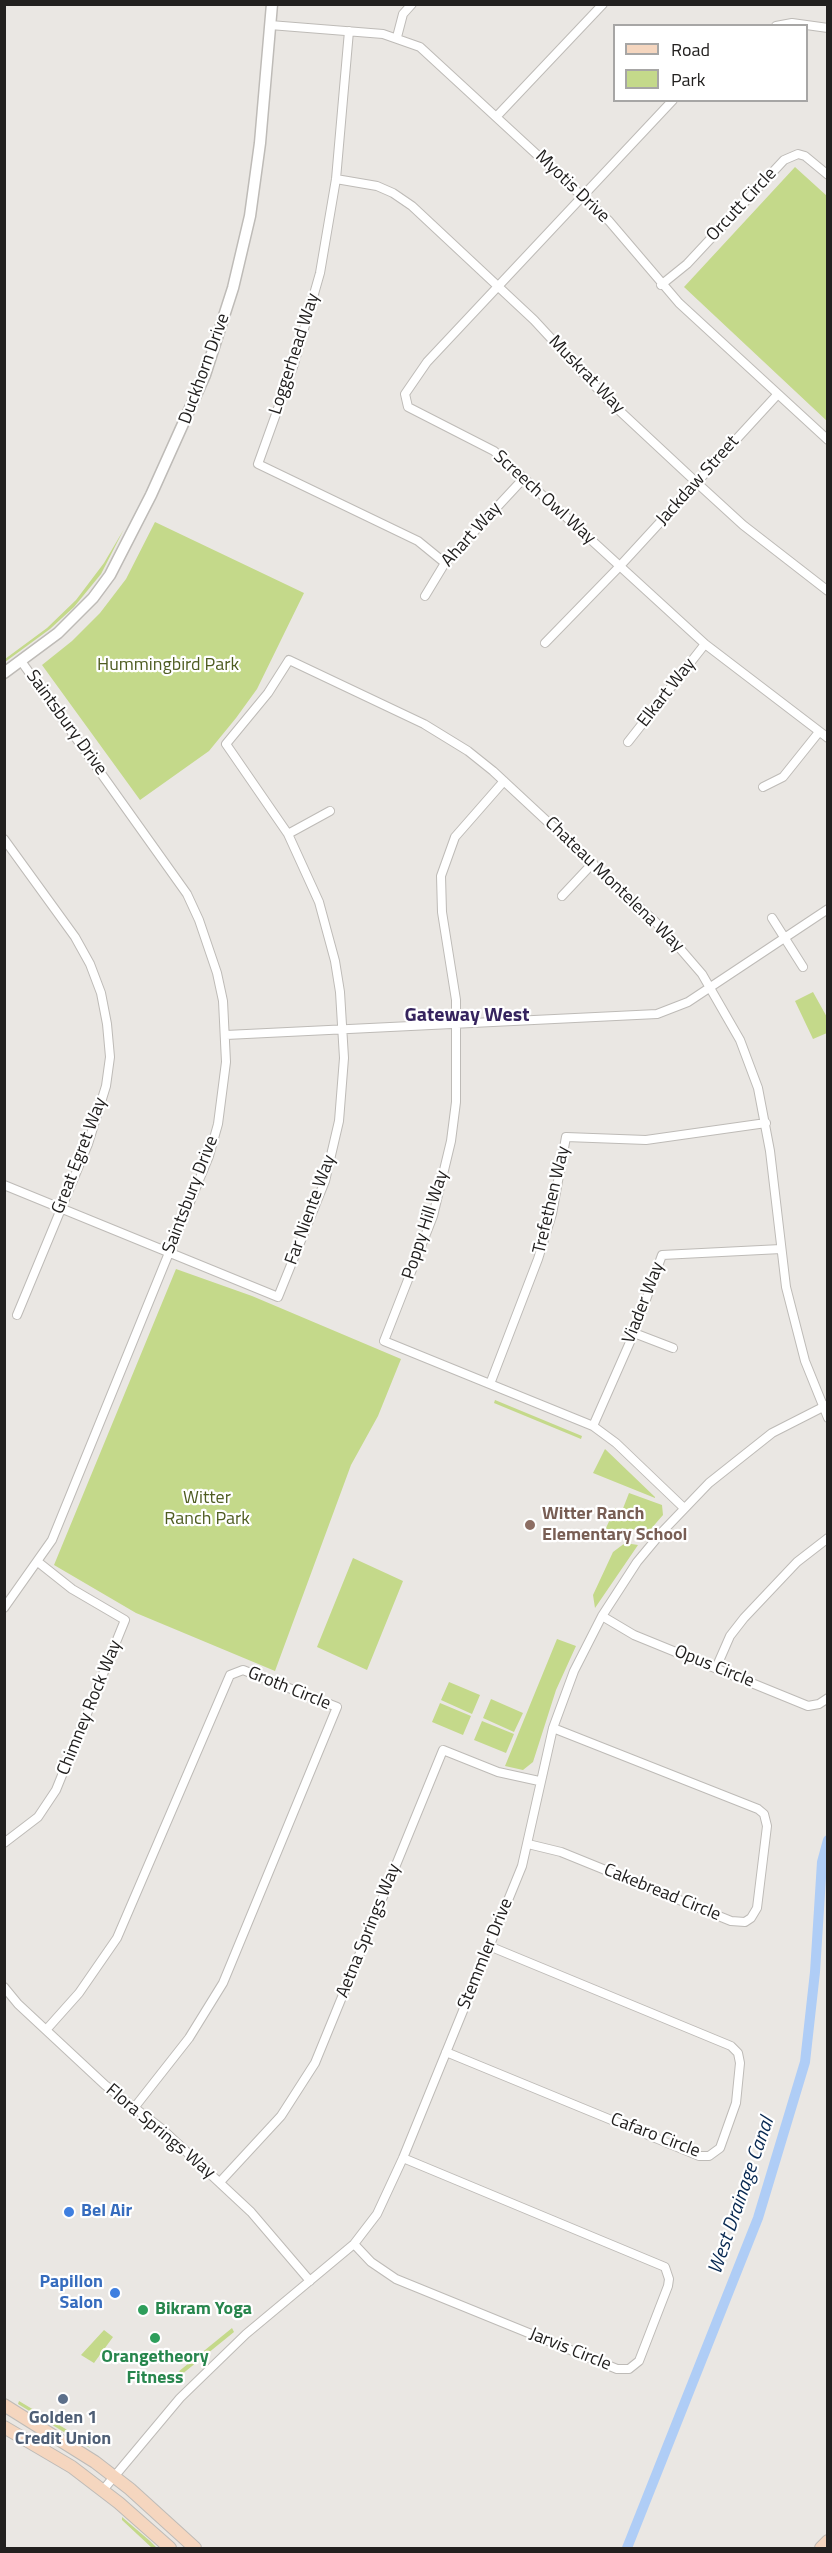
<!DOCTYPE html>
<html>
<head>
<meta charset="utf-8">
<style>
	body { margin:0 }
	#map { position:relative; width:832px; height:2553px; overflow:hidden; background:#eae7e3; font-family:"Titillium Web",sans-serif }
	canvas { display:block }
	.frame { position:absolute; inset:0; border:6px solid #22201f; pointer-events:none }
	.legend { position:absolute; left:613px; top:24px; width:195px; height:78px; box-sizing:border-box; background:#fff; border:2px solid #a7a6a5; margin:0; padding:8px 10px; list-style:none; font-size:18px; color:#22201f }
	.legend li { display:flex; align-items:center; gap:12px; height:30px }
	.legend b { width:30px; border:2px solid #a7a6a5 }
</style>
</head>
<body>
<div id="map">
<canvas width="832" height="2553"></canvas>
<div class="frame"></div>
<ul class="legend">
<li><b style="height:8px;background:#f5d6bf"></b>Road</li>
<li><b style="height:16px;background:#c4d98a"></b>Park</li>
</ul>
</div>
<script>
const context = document.querySelector('canvas').getContext('2d');
context.lineJoin = 'round';
function paint(path, color) { context.fillStyle = color; context.fill(path, 'evenodd'); }
const poly = rows => new Path2D(rows.map(r => 'M' + r).join(''));
function strokePath(path, color, width, dash) { context.strokeStyle = color; context.lineWidth = width; context.lineCap = dash ? 'butt' : 'round'; context.setLineDash(dash || []); context.stroke(path); }
function label(font, color, halo, rows, align = 'center') {
  context.font = font + ' "Titillium Web",sans-serif'; context.lineWidth = 4.5; context.setLineDash([]); context.textBaseline = 'middle'; context.strokeStyle = halo; context.fillStyle = color; for (const [text, x, y, turn = 0] of rows) {
    context.save(); context.translate(x, y); context.rotate((+turn || 0) * Math.PI / 180); context.textAlign = isNaN(turn) ? turn : align; if (halo) context.strokeText(text, 0, 0); context.fillText(text, 0, 0); context.restore();
  }
}
paint(poly([
	[795,167,827,196,827,421,684,287],
	[155,522,304,593,257,689,236,718,209,751,140,800,42,665,72,641,100,613,126,579],
	[124,529,101,574,74,607,50,629,5,662,5,659,47,628,76,600,104,563],
	[813,992,828,1019,827,1033,813,1039,795,1001],
	[176,1269,252,1296,401,1359,378,1416,351,1465,275,1671,136,1613,54,1565],
	[495,1400,582,1436,581,1439,494,1403],
	[605,1449,655,1497,655,1498,593,1473],
	[629,1493,662,1505,663,1515,650,1530,620,1529,606,1539,602,1537,615,1508,622,1511],
	[625,1543,638,1545,595,1608,593,1595,613,1552],
	[353,1558,403,1581,367,1670,317,1647],
	[557,1639,576,1646,556,1690,533,1762,523,1770,505,1766],
	[449,1682,480,1695,472,1714,441,1700],
	[491,1699,523,1713,514,1732,483,1718],
	[440,1703,471,1716,463,1735,432,1722],
	[482,1721,514,1734,506,1753,474,1740],
	[232,2328,234,2332,181,2375,178,2372],
	[104,2330,113,2337,94,2363,81,2355],
	[19,2401,84,2440,90,2448,18,2404],
	[122,2517,150,2541,157,2548,152,2548,122,2520]
]), '#c4d98a');
strokePath(poly([
	[627,2548,758,2218,805,2062,815,1972,822,1862,828,1840]
]), '#afcdf6', 10);
const minor = poly([
	[270,25,383,34,420,47,609,221,679,303,828,440],
	[776,26,792,23,828,28],
	[349,31,336,179,320,273,294,364,258,464,418,541,445,563],
	[397,37,403,14,412,4],
	[673,100,427,362,405,394,408,407,494,451,705,644,828,738],
	[497,116,603,4],
	[336,179,377,186,393,193,412,206,534,320,608,400,696,482,743,525,828,591],
	[661,285,687,264,784,160,798,154,805,156,828,175],
	[425,596,445,563,524,478],
	[545,643,619,567,777,395],
	[628,742,705,644],
	[504,781,455,837,441,876,442,912,456,1000,456,1102,451,1141,433,1216,384,1341,593,1426,616,1443,684,1508],
	[763,787,783,777,819,732],
	[288,834,330,811],
	[4,839,75,937,90,964,101,993,107,1024,110,1057,106,1086,88,1144,17,1315],
	[562,896,593,863],
	[772,918,803,967],
	[226,1035,657,1014,688,1002,828,909],
	[4,1185,278,1297,325,1181,339,1121,344,1058,340,992,335,961,319,902,288,834,226,744,268,693,289,660,424,724,468,751,493,771,664,930,702,974,740,1040,758,1088,770,1151,786,1287,805,1361,828,1418],
	[634,1333,673,1348],
	[490,1384,538,1259,552,1214,566,1137,646,1140,766,1123],
	[593,1426,634,1333,662,1255,781,1249],
	[4,1608,52,1540,164,1265,209,1156,218,1124,226,1062,223,1001,217,973,199,920,187,894,21,661],
	[602,1616,634,1635,808,1706,819,1704,828,1698],
	[716,1668,730,1636,744,1618,797,1562,828,1538],
	[4,1843,38,1817,56,1790,125,1620,72,1589,38,1562],
	[528,1844,561,1852,731,1921,745,1922,751,1918,757,1908,767,1826,764,1814,758,1809,553,1728],
	[4,1987,18,2004,105,2085,162,2129,251,2212,310,2281],
	[46,2030,79,1993,117,1938,230,1675,243,1670,337,1707,223,1983,189,2038,134,2108],
	[446,2052,699,2156,709,2156,720,2148,736,2103,740,2063,738,2053,731,2046,489,1946],
	[220,2182,281,2116,315,2063,443,1750,498,1772,539,1781],
	[354,2244,371,2262,396,2279,617,2369,629,2369,639,2361,668,2286,669,2279,665,2267,403,2158],
	[103,2490,180,2398,246,2334,354,2244,377,2214,403,2158,522,1866,553,1728,574,1671,602,1616,637,1562,662,1532,709,1483,772,1433,827,1405]
]);
const tertiary = poly([
	[4,673,58,633,93,598,110,575,151,495,205,375,233,288,250,216,260,143,272,4]
]);
const secondary = poly([
	[4,2405,95,2462,130,2489,195,2548],
	[4,2427,72,2467,119,2503,170,2548],
	[821,2548,828,2541]
]);
strokePath(minor, '#bebbb7', 10);
strokePath(tertiary, '#bebbb7', 13);
strokePath(secondary, '#bebbb7', 14);
strokePath(minor, '#fff', 8);
strokePath(tertiary, '#fff', 10);
strokePath(secondary, '#f5d6bf', 12);
for (const [x, y, r, color] of [
	[530,1525,6,"#8d6e63"],
	[69,2212,6,"#3f7fe0"],
	[115,2293,6,"#3f7fe0"],
	[143,2310,6,"#2e9e5b"],
	[155,2338,6,"#2e9e5b"],
	[63,2399,6,"#5c6f8a"]
]) { const dot = new Path2D(); dot.arc(x, y, r, 0, 2 * Math.PI); context.fillStyle = color; context.fill(dot); strokePath(dot, '#fff', 2); }
label('18px', '#22201f', '#fff', [
	["Myotis Drive",572,187,44],
	["Orcutt Circle",742,205,-47],
	["Loggerhead Way",295,354,-72],
	["Duckhorn Drive",205,369,-70],
	["Muskrat Way",586,375,46],
	["Jackdaw Street",698,481,-48],
	["Screech Owl Way",544,498,42],
	["Ahart Way",472,535,-48],
	["Elkart Way",667,693,-52],
	["Saintsbury Drive",66,723,54],
	["Chateau Montelena Way",614,885,44],
	["Great Egret Way",80,1156,-69],
	["Saintsbury Drive",191,1195,-69],
	["Trefethen Way",552,1200,-77],
	["Far Niente Way",311,1210,-70],
	["Poppy Hill Way",426,1225,-72],
	["Viader Way",644,1303,-69],
	["Opus Circle",714,1667,22],
	["Groth Circle",289,1689,22],
	["Chimney Rock Way",90,1708,-68],
	["Cakebread Circle",662,1893,22],
	["Aetna Springs Way",369,1931,-68],
	["Stemmler Drive",486,1954,-68],
	["Flora Springs Way",160,2132,40],
	["Cafaro Circle",655,2136,21],
	["Jarvis Circle",570,2350,22]
]);
label('18px', '#4e5c21', '#fff', [
	["Hummingbird Park",168,666],
	["Witter",207,1499],
	["Ranch Park",207,1520]
]);
label('bold 18px', '#785e54', '#fff', [
	["Witter Ranch",542,1515],
	["Elementary School",542,1536]
], 'left');
label('bold 18px', '#366cbe', '#fff', [
	["Bel Air",81,2212],
	["Papillon",103,2283,"right"],
	["Salon",103,2304,"right"]
], 'left');
label('bold 18px', '#27864d', '#fff', [
	["Bikram Yoga",155,2310],
	["Orangetheory",155,2358,"center"],
	["Fitness",155,2379,"center"]
], 'left');
label('bold 18px', '#4e5e75', '#fff', [
	["Golden 1",63,2419],
	["Credit Union",63,2440]
]);
label('bold 20px', '#36245e', '#fff', [
	["Gateway West",467,1016]
]);
label('italic 20px', '#082952', '#fff', [
	["West Drainage Canal",742,2196,-71]
]);
</script>
</body>
</html>
